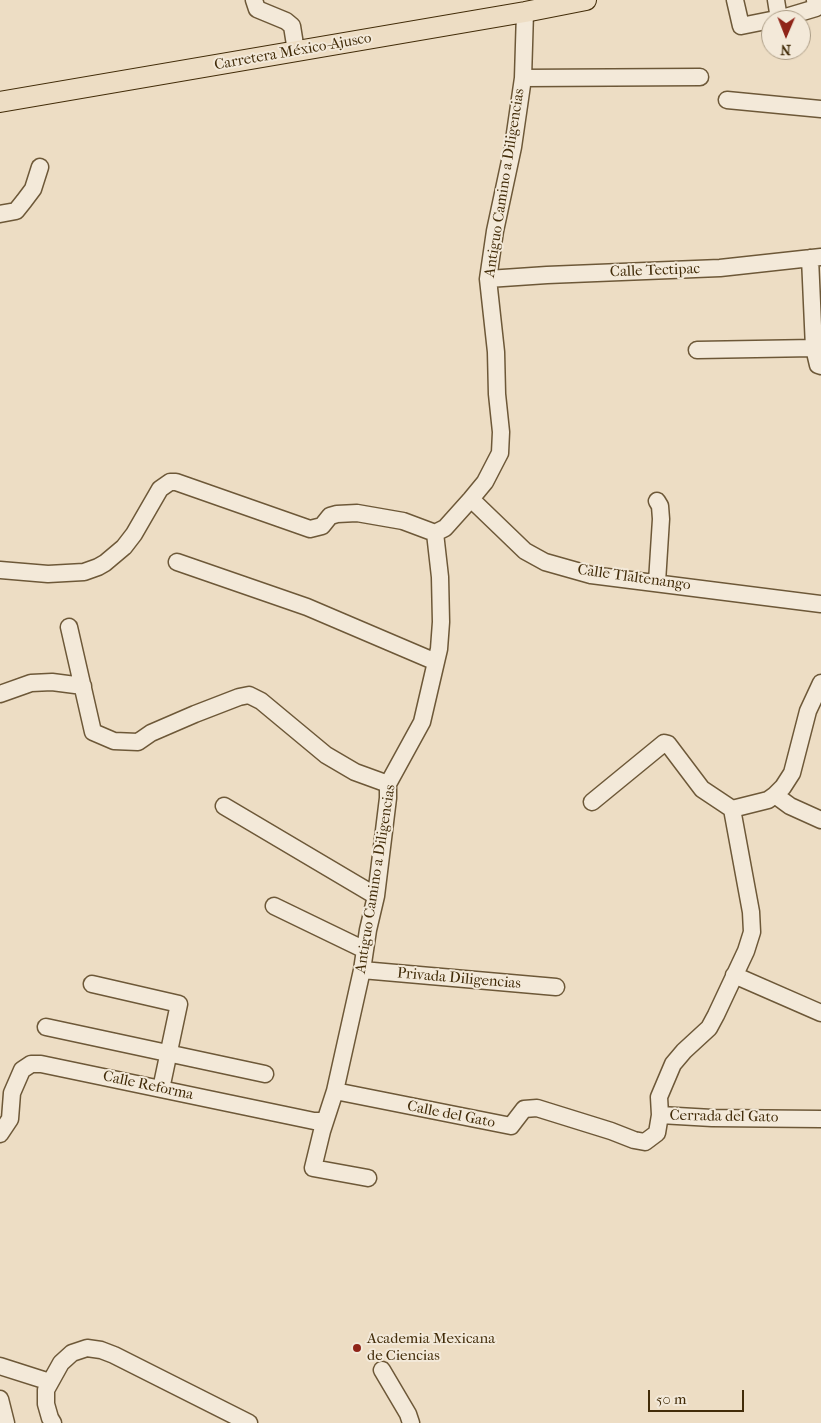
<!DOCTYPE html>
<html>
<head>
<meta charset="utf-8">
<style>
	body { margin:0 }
	#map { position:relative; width:821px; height:1423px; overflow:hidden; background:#edddc4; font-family:"IM FELL French Canon",serif }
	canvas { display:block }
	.north { position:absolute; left:761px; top:10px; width:50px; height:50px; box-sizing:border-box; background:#f3e9d9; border:1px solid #ac9d86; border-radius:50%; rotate:181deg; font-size:14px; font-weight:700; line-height:20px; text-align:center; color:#422c09 }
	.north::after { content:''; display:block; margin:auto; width:18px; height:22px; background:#8f2418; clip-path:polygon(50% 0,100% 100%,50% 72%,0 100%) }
	.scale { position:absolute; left:648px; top:1390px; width:96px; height:22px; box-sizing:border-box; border:2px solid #422c09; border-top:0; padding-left:6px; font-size:15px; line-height:18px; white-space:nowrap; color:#422c09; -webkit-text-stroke:4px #f3e9d9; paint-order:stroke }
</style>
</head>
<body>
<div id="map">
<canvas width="821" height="1423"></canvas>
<div class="north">N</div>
<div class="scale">50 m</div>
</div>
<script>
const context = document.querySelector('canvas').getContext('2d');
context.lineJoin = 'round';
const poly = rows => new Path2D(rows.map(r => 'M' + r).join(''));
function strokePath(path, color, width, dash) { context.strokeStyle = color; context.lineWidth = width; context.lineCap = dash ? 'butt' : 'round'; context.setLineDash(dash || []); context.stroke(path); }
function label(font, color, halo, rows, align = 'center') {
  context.font = font + ' "IM FELL French Canon",serif'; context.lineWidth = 4; context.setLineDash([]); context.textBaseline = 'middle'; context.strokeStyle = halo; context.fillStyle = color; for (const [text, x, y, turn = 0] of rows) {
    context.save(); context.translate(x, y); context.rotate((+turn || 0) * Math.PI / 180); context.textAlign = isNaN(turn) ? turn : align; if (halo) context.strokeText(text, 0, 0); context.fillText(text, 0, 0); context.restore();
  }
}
const minor = poly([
	[254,0,257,9,286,21,292,26,296,51],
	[735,0,741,26,771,20],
	[776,0,779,19,816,8,815,0],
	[523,78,700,77],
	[727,100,821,109],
	[0,214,16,211,24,201,33,189,40,167],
	[810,258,814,348,818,365,821,366],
	[488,279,547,275,720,268,821,257],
	[697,350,814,348],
	[471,499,525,551,545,562,591,575,821,604],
	[435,533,445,528,471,499,485,482,500,453,501,432,497,394,496,352,488,279,495,231,513,147,523,78,525,12],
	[177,562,307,607,436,662],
	[0,570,48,574,84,572,98,567,105,563,124,547,134,534,160,489,170,482,176,482,310,529,322,526,330,516,337,514,357,513,403,521,435,533],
	[657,582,661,519,660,506,657,501],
	[69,627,93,732,114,741,138,742,151,733,195,714,239,697,249,695,261,701,326,755,355,772,388,784],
	[0,694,31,683,52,682,83,686],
	[775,795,790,806,821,820],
	[592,802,664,743,668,744,702,789,732,809],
	[224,806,376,896],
	[274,906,365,950],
	[362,970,556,987],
	[734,975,821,1013],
	[92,984,179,1004,161,1089],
	[46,1027,265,1074],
	[335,1091,511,1126,524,1109,537,1108,611,1131,634,1140,645,1142,657,1133,660,1115,712,1118,821,1119],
	[660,1115,659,1097,673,1064,684,1051,709,1028,716,1015,746,951,752,932,751,912,732,809,768,800,775,795,783,787,792,773,808,711,821,683],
	[0,1134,10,1119,12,1093,22,1070,31,1064,41,1064,314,1121,325,1121],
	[368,1178,313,1168,322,1131,335,1091,362,970,368,930,376,896,388,798,388,784,422,722,439,649,441,622,440,577,435,533],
	[0,1366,50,1382],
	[382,1370,408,1414,411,1423],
	[0,1399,6,1423],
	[53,1423,50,1418,46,1404,46,1390,61,1363,72,1353,87,1348,101,1350,114,1355,249,1423]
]);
const major = poly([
	[0,102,525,12,586,0]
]);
strokePath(minor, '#6d5838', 19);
strokePath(major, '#422c09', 22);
strokePath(minor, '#f3e9d9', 16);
strokePath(major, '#edddc4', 20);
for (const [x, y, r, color] of [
	[357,1348,5,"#8f2418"]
]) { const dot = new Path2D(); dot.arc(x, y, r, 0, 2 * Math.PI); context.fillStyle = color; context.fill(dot); strokePath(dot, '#f3e9d9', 2); }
label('15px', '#422c09', '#f3e9d9', [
	["Carretera México-Ajusco",293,52,-10],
	["Antiguo Camino a Diligencias",505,183,-81],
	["Calle Tectipac",655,271,-2],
	["Calle Tlaltenango",634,578,8],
	["Antiguo Camino a Diligencias",376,879,-81],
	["Privada Diligencias",459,979,5],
	["Calle Reforma",148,1086,12],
	["Calle del Gato",451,1115,11],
	["Cerrada del Gato",724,1117,1]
]);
label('15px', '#422c09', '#f3e9d9', [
	["Academia Mexicana",367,1339],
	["de Ciencias",367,1356]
], 'left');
</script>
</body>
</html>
